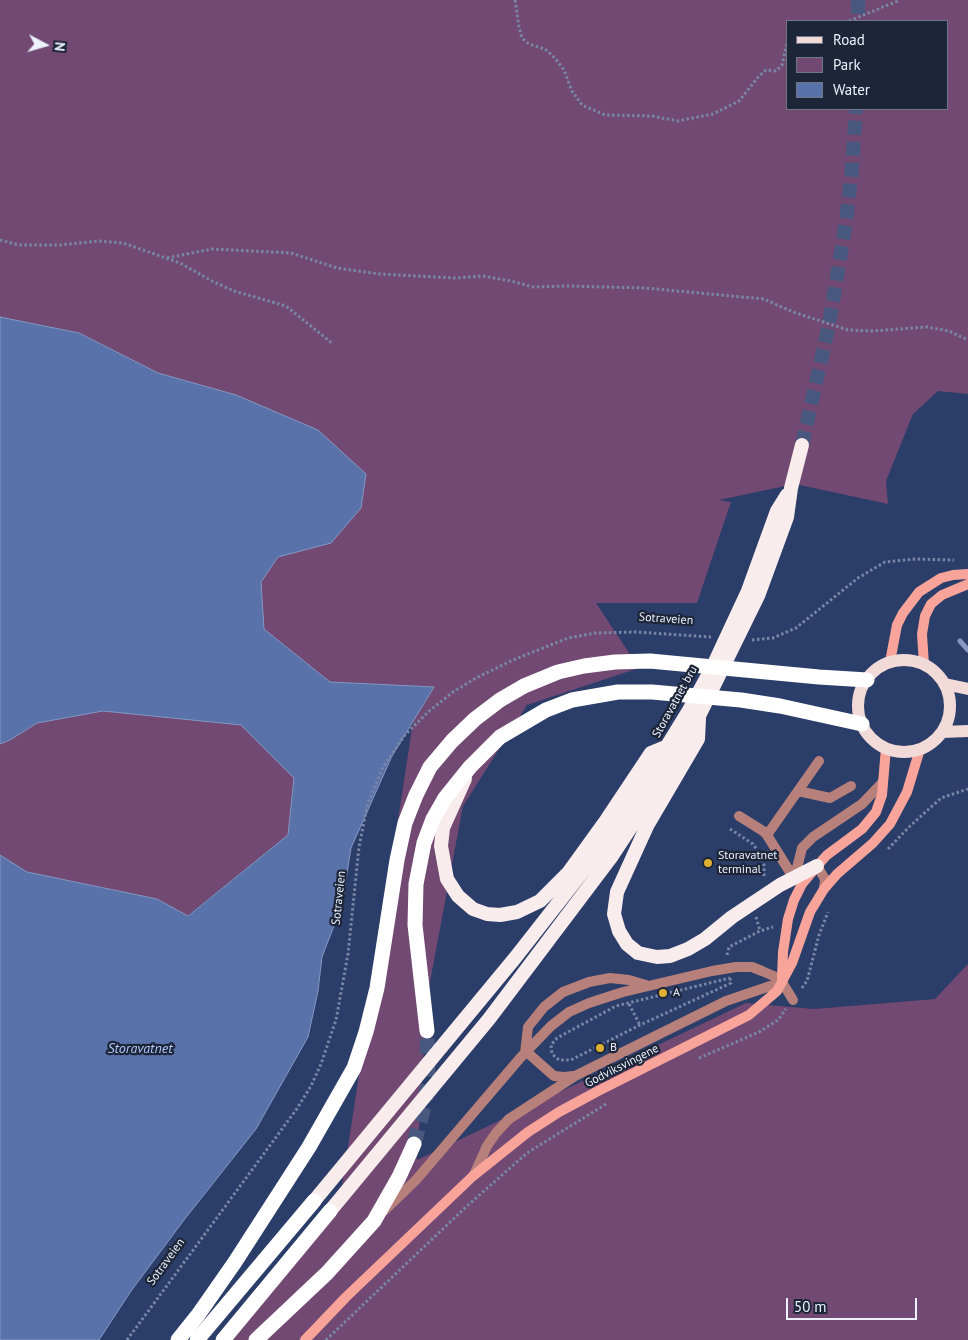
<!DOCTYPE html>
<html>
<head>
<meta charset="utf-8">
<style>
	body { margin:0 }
	#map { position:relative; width:968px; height:1340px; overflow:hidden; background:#2b3d69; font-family:"PT Sans",sans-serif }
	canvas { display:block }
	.legend { position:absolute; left:786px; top:20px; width:162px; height:90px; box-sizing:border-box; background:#1d2539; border:1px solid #707787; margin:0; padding:6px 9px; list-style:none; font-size:15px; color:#ecf1fd }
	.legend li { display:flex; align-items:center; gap:10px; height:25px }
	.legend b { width:25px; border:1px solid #707787 }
	.north { position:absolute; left:20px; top:20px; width:50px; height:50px; -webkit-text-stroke:4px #1d2539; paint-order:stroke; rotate:96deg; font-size:14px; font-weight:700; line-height:20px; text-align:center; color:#ecf1fd }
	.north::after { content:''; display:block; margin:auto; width:18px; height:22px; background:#ecf1fd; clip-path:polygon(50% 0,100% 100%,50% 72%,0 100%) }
	.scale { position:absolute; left:786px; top:1298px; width:131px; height:22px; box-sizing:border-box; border:2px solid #ecf1fd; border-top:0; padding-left:6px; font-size:15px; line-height:18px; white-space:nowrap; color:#ecf1fd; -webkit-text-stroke:4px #1d2539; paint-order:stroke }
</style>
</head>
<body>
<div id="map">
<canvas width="968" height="1340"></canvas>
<ul class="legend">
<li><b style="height:6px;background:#f1dad8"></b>Road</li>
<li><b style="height:14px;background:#714972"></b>Park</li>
<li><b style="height:14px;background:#5a72aa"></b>Water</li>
</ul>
<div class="north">N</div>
<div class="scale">50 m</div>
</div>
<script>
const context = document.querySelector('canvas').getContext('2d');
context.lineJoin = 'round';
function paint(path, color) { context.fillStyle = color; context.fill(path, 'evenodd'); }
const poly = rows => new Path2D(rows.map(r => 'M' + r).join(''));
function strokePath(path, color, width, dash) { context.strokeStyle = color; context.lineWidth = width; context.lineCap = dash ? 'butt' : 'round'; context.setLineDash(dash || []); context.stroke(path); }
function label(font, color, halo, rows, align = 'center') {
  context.font = font + ' "PT Sans",sans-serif'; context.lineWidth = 4.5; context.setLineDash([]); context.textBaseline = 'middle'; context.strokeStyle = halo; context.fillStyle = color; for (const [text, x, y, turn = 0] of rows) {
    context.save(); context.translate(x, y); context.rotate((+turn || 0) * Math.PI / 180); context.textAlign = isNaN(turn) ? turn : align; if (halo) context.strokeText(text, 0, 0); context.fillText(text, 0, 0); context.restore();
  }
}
paint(poly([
	[0,0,968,0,968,394,938,391,913,414,886,481,888,504,795,484,719,500,731,502,697,603,596,603,639,668,527,705,463,806,427,998,417,1160,746,1003,814,1009,935,999,968,964,968,1340,223,1340,338,1212,413,722,434,687,330,682,264,629,261,582,278,557,236,395,158,373,79,333,0,317],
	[787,21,947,21,947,109,787,109],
	[103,711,241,725,294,777,288,835,187,916,157,899,27,872,0,855,0,744,10,740,37,723]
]), '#714972');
const water = poly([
	[0,317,79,333,158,373,236,395,318,430,366,474,361,508,331,543,278,557,261,582,264,629,330,682,434,687,392,756,351,848,342,905,322,957,318,991,308,1037,256,1129,184,1220,131,1291,99,1340,0,1340,0,855,27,872,157,899,188,916,288,835,294,778,241,725,103,711,37,723,10,740,0,744,0,317]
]);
paint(water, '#5a72aa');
strokePath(water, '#8698c3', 1);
strokePath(poly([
	[960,641,968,650]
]), '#8698c3', 5);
strokePath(poly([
	[858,0,858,21],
	[802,445,829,325,846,222,852,168,856,109]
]), '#48587f', 14, [14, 7]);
strokePath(poly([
	[414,1144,425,1103,428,1077,427,1031]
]), '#48587f', 15, [15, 8]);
strokePath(poly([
	[515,0,519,27,522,38,529,44,545,49,555,58,564,70,572,91,582,105,605,115,652,116,678,121,713,114,739,101,759,76,766,70,776,71,782,65,787,43],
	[849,21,900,0],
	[0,240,19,245,60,245,98,241,123,243,180,263,212,281,234,291,286,306,333,344],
	[167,258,212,249,291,253,337,268,379,274,456,278,483,276,511,281,533,287,567,286,645,288,764,299,793,312,848,330,872,331,927,327,949,331,968,340],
	[752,640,773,638,796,628,858,578,885,562,914,559,954,560],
	[730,829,753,844,761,855,764,865,764,877],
	[888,849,909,827,941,798,968,789],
	[756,917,760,931],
	[727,955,729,947,760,931,773,927],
	[730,978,731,983,640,1025,571,1060,559,1060,552,1054,551,1045,557,1038,616,1006,730,978],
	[802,988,807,981,819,935,828,912],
	[629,1004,640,1025],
	[699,1058,759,1032,778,1020,786,1009],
	[127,1340,296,1110,311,1086,321,1064,336,1020,348,954,359,847,367,806,383,767,405,735,428,712,453,692,476,678,513,660,568,638,595,633,636,632,711,637],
	[326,1340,467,1206,527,1153,606,1104]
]), '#7986a5', 3, [2.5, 2.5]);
strokePath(poly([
	[798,791,830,798,851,786],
	[739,816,763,831,767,835,793,877],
	[767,835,819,761],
	[817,866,825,879,824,889],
	[795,876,802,848,813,837,862,804,883,782],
	[525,1053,528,1027,544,1007,563,992,589,982,610,978,629,980,646,985],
	[525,1053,529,1054,554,1076,564,1077,573,1076],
	[384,1211,416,1180,521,1057,551,1026,569,1012,589,1003,623,992,712,971,736,967,752,967,762,971,776,977,782,982,726,1001,575,1076,509,1119,496,1133,487,1146,474,1175]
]), '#b7807a', 10);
strokePath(poly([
	[782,982,793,1000]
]), '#b7807a', 10);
strokePath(poly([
	[890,662,897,625,903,613,919,592,941,578,953,575,968,574],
	[924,665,922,634,925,616,931,604,942,595,968,584],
	[782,978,783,952,788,919,794,900,802,884,817,866,827,855,862,829,876,812,882,795,886,748],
	[305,1340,346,1297,473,1176,528,1132,559,1112,598,1091,749,1015,777,991,792,963,810,912,824,889,837,874,873,843,890,824,907,792,920,749]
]), '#f9a49b', 10);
strokePath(poly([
	'858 706a46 46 0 1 1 92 0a46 46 0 1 1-92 0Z',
	[945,684,968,689],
	[942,732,968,731]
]), '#f1dad8', 12);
strokePath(poly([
	[699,719,698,739,647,826,617,892,614,914,619,931,627,944,638,953,657,957,670,956,688,949,705,939,732,917,780,885,817,866],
	[465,779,443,828,441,846,447,879,458,896,473,909,487,914,500,915,517,912,540,901,568,873,607,819,651,753,668,746],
	[314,1201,515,958,598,852,645,782,688,712,714,664,748,591,777,511,787,495],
	[330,1211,489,1019,612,856,660,783,699,716,758,596,787,517,791,488,802,445]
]), '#f8ecec', 14);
strokePath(poly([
	[427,1031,415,925,416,884,424,843,433,819,445,798,470,767,500,737,546,710,572,700,618,692,652,692,741,700,780,706,862,724],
	[178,1340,198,1315,235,1262,309,1147,354,1068,366,1032,377,988,397,860,405,823,416,795,430,767,452,741,475,719,500,700,524,686,558,672,584,666,615,662,650,661,819,677,867,680],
	[197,1340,314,1201],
	[223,1340,330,1211],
	[256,1340,327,1273,374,1221,399,1177,414,1144]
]), '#fff', 15);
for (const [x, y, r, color] of [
	[708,863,5,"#e0b034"],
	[663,993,5,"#e0b034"],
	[600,1048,5,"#e0b034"]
]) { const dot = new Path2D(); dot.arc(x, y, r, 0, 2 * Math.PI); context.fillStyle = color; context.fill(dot); strokePath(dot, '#1d2539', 2); }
label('12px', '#ecf1fd', '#1d2539', [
	["Sotraveien",666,619,4],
	["Storavatnet bru",675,702,-61],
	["Sotraveien",339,898,-84],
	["Godviksvingene",622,1066,-27],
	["Sotraveien",166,1262,-54]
]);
label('12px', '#ecf1fd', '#1d2539', [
	["Storavatnet",718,856],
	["terminal",718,870],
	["A",673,993],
	["B",610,1048]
], 'left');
label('italic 14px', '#afc5f6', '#1d2539', [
	["Storavatnet",140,1049]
]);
</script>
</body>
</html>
